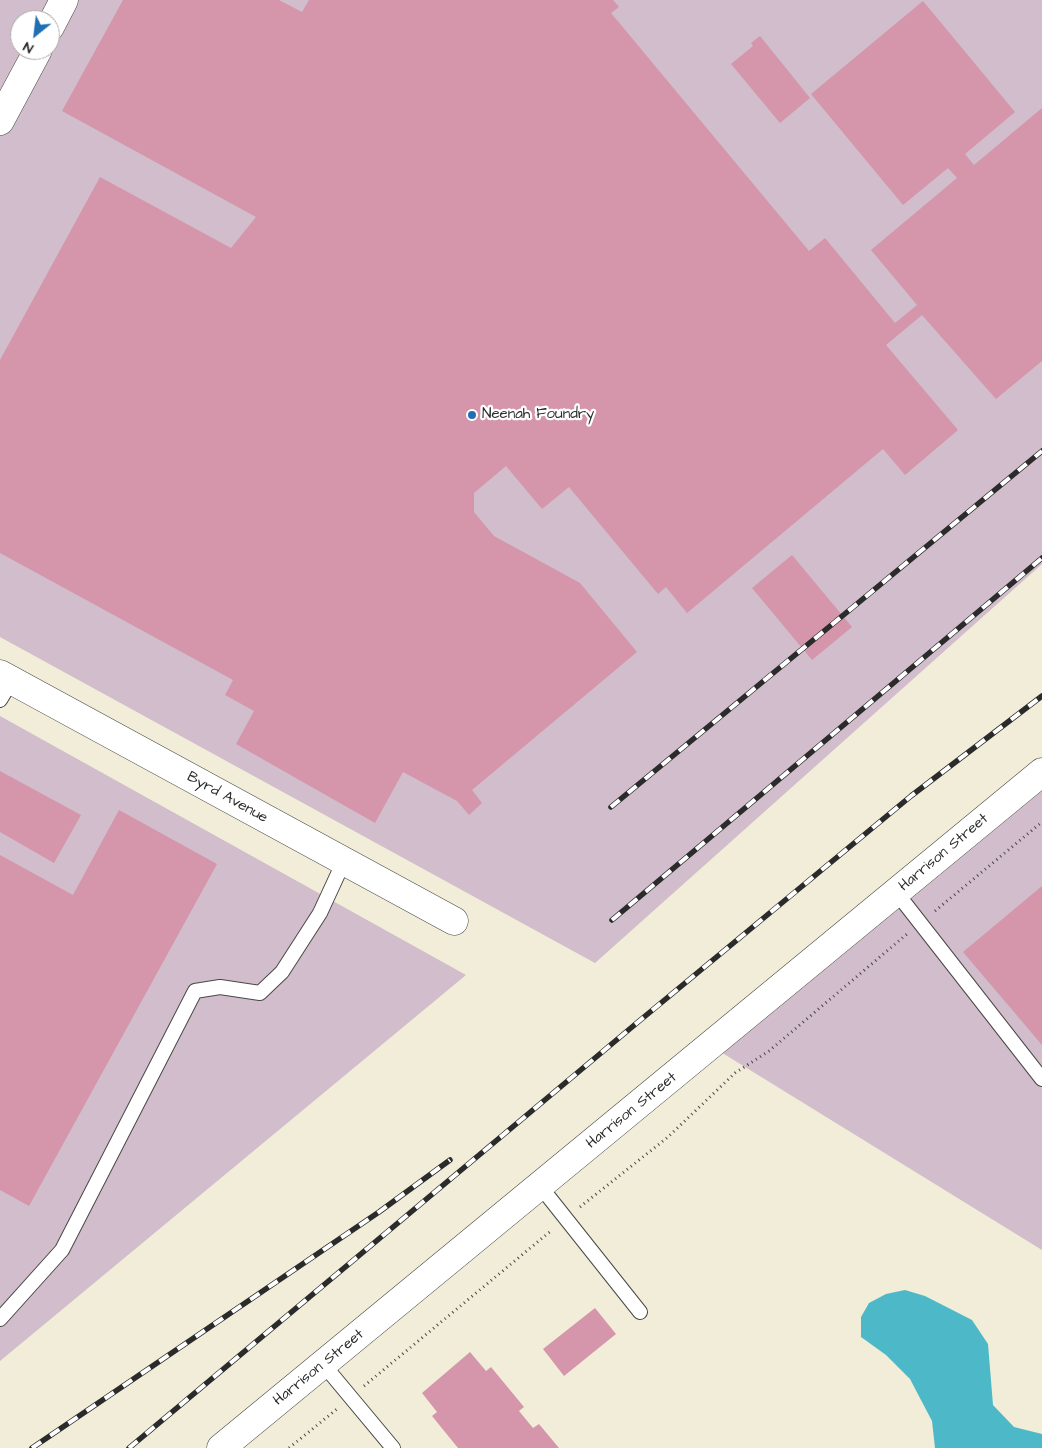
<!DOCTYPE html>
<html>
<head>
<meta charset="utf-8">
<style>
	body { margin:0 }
	#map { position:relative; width:1042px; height:1448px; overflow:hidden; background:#f1edd8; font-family:"Architects Daughter",sans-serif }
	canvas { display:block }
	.north { position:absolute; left:10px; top:10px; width:50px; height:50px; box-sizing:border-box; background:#fff; border:1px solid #aaa; border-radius:50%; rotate:209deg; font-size:14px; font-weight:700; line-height:20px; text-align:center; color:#2b2b2b }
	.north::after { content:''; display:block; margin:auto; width:18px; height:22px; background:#1f6fb2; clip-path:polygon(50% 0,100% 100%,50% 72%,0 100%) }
</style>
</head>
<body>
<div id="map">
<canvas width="1042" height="1448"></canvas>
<div class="north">N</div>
</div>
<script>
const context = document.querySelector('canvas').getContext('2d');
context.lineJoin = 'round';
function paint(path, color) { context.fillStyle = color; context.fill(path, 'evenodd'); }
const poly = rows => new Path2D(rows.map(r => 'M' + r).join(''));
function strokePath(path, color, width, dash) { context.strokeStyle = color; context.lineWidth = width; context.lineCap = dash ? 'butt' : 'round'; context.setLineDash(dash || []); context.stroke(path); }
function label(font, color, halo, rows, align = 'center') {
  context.font = font + ' "Architects Daughter",sans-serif'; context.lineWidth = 4.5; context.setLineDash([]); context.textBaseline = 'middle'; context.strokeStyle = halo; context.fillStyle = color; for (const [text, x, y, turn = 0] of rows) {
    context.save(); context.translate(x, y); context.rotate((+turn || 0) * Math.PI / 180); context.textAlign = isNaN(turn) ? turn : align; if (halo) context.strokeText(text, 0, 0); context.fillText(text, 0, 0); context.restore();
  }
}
paint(poly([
	[0,0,1042,0,1042,564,595,963,0,637],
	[20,20,50,20,50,50,20,50],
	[0,716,466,975,0,1361],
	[1042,772,1042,1250,711,1046]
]), '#d1bdcb');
paint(poly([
	[905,1290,925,1296,972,1320,988,1344,993,1405,1014,1427,1042,1434,1042,1448,935,1448,932,1421,910,1379,886,1355,861,1337,861,1317,869,1303,886,1294]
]), '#4db9c8');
paint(poly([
	[123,0,279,0,302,12,309,0,613,0,619,7,611,13,809,251,825,238,895,323,917,305,871,250,957,178,948,168,903,205,811,94,923,1,1015,112,965,154,974,165,1042,108,1042,361,996,399,922,315,886,345,958,430,905,475,883,449,687,613,666,587,658,594,569,487,542,509,506,466,474,493,474,512,494,536,580,583,637,652,472,790,482,803,469,815,457,801,403,772,375,823,236,744,254,711,225,695,233,680,0,553,0,360,100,177,231,248,256,217,62,111],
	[760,36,810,98,780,123,731,64,753,46,751,43],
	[792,555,852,627,812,660,752,588],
	[0,771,81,815,54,863,0,832],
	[119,810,217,864,29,1206,0,1190,0,855,73,895],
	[1042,886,1042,1045,963,952],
	[595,1308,616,1334,564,1376,543,1349],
	[470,1352,486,1371,491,1367,524,1407,519,1411,533,1428,539,1424,559,1448,458,1448,432,1416,437,1412,422,1393]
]), '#d596ab');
const service = poly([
	[0,700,12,680],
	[896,892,1042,1079],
	[540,1186,640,1312],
	[0,1319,62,1250,195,991,220,987,260,993,282,972,320,913,344,861],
	[323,1364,393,1448]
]);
const minor = poly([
	[50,27,64,0],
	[0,121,38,50],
	[0,674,454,921]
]);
const secondary = poly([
	[221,1448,1042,772]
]);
strokePath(service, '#494845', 16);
strokePath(minor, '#494845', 29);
strokePath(secondary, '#494845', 29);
strokePath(poly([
	[935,911,1042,822],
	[580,1207,668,1137,735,1073,769,1051,907,934],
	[364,1386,552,1230],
	[289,1448,337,1409]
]), '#494845', 3, [1, 4]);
strokePath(service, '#fff', 14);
strokePath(minor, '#fff', 28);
strokePath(secondary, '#fff', 28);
const rail = poly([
	[611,807,1042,451],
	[612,920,1042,558],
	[32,1448,379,1212,450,1160],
	[129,1448,638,1022,911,796,1042,696]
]);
strokePath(rail, '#2b2b2b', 5.5);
strokePath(rail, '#fff', 4, [11]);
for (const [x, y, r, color] of [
	[472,415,5,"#1f6fb2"]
]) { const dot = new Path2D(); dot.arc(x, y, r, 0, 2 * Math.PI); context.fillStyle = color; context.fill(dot); strokePath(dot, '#fff', 2); }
label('15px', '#2b2b2b', '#fff', [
	["Neenah Foundry",482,415]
], 'left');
label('15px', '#2b2b2b', '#fff', [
	["Byrd Avenue",227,798,29],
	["Harrison Street",944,853,-40],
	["Harrison Street",632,1111,-39],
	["Harrison Street",319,1368,-39]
]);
</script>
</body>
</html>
